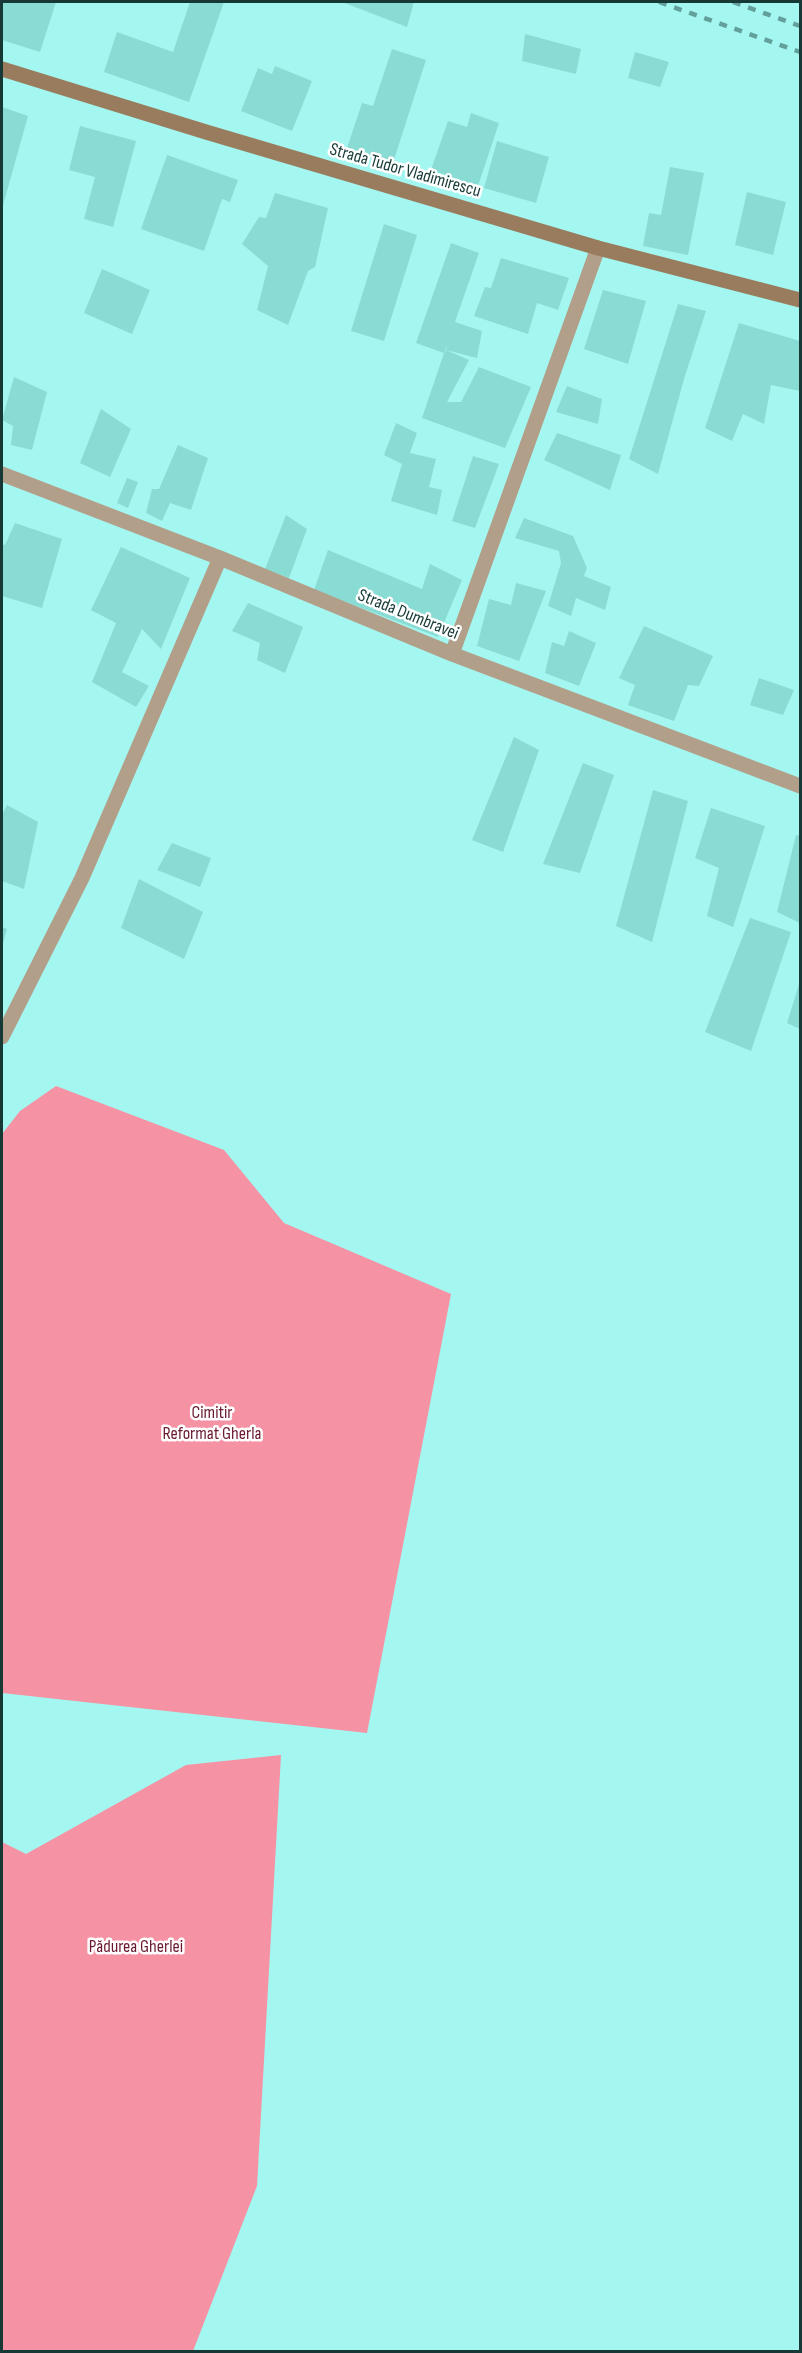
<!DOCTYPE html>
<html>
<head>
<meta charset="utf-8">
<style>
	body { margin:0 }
	#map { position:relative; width:802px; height:2353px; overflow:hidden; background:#a4f7f0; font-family:"Sofia Sans Condensed",sans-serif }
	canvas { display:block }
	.frame { position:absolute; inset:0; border:3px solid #163936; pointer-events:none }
</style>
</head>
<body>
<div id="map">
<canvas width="802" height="2353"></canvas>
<div class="frame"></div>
</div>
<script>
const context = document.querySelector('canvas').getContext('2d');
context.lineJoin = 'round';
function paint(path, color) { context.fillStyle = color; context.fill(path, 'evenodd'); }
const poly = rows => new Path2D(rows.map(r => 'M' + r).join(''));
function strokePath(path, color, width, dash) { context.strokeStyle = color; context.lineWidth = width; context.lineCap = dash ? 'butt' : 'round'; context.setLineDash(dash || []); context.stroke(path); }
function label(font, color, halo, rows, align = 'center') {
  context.font = font + ' "Sofia Sans Condensed",sans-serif'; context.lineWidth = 5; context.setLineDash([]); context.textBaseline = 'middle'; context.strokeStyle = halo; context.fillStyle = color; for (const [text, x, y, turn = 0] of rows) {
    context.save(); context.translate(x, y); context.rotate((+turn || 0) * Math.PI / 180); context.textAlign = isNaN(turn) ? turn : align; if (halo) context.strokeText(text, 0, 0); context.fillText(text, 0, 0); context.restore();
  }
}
paint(poly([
	[56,1086,224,1150,284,1223,451,1294,367,1733,2,1693,2,1134,20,1111],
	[281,1755,257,2186,193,2351,2,2351,2,1842,26,1854,186,1765]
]), '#f592a4');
paint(poly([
	[2,2,56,2,40,52,2,40],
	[190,2,224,2,189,102,104,72,117,32,173,52],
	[342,2,414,2,407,27],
	[525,34,581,49,576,74,522,61],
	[392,49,426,60,393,163,347,148,362,103,373,106],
	[635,52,669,62,660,87,628,78],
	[275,66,312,81,292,131,241,111,258,68,272,74],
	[2,107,28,116,2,209],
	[471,113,499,123,478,186,431,170,448,121,467,127],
	[80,126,136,141,113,227,84,219,95,177,69,170],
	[497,141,549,157,536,203,484,188],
	[167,155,238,180,230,202,222,199,204,251,141,229],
	[670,167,704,173,688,255,643,246,649,213,661,215],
	[747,192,786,202,773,255,735,245],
	[275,193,328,208,315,267,308,271,288,325,257,310,268,266,242,244,259,217,266,218],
	[384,224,417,235,384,341,351,331],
	[451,243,479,253,455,322,482,331,477,358,446,350,447,345,444,353,416,343],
	[501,258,569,278,558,310,537,303,528,334,474,316,485,287,491,288],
	[102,269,150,290,132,334,84,313],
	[603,290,646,301,628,364,584,349],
	[678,304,706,311,684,379,658,474,629,459],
	[739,323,800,341,800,391,771,385,764,424,743,414,732,441,705,428],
	[446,350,469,360,447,402,461,402,479,367,531,387,505,448,422,418,444,353],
	[14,377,47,392,32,450,11,445,13,426,2,420],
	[567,386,602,399,598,424,556,412],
	[101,409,131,429,110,477,80,463],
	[396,423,417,433,410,453,436,459,429,487,442,490,437,515,391,501,402,464,384,455],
	[557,433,621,455,610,490,544,460],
	[178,445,208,458,191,510,170,503,162,521,146,513,152,489,159,489],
	[473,456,499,464,475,528,452,521],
	[127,478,138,482,128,508,117,503],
	[286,515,307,529,289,578,265,569],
	[524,518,573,536,587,568,584,576,611,587,605,610,576,598,571,616,548,606,561,563,559,551,515,538],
	[15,523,62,539,42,608,2,596,2,544,5,545],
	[121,547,190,578,161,649,142,629,122,672,149,686,136,707,92,682,116,623,91,610],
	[328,550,422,589,430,564,462,580,438,637,314,590],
	[516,583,546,591,519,661,477,646,489,599,511,605],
	[248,603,303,627,285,673,257,660,260,643,232,631],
	[644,626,713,656,699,686,688,685,674,721,628,705,635,685,619,678],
	[569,631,596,643,579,686,545,673,552,642,564,646],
	[759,678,794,690,783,715,750,705],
	[514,737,539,750,503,852,472,840],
	[583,763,614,775,580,873,543,864],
	[653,790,688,801,652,942,616,926],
	[7,805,38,822,24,889,2,881,2,815],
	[711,808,765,826,733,927,707,916,719,868,695,858],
	[796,835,800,836,800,923,777,912],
	[172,843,211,858,200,887,157,870],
	[139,879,203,912,184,959,121,928],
	[750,918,791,932,751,1051,705,1032],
	[2,927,7,929,2,947],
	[800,981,800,1029,787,1023]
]), '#89dcd4');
strokePath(poly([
	[2,474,220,558,452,654,800,786],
	[452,654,598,248],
	[2,1037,82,878,220,558]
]), '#b29f8a', 15);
strokePath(poly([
	[2,69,206,132,598,248,800,300]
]), '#997c5e', 15);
strokePath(poly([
	[659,2,800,52],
	[733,2,800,26]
]), '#63a09b', 4.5, [8, 8]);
label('18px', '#163936', '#fff', [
	["Strada Tudor Vladimirescu",405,171,16],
	["Strada Dumbravei",408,615,22]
]);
label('18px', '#6a1a30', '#fff', [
	["Cimitir",212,1413],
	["Reformat Gherla",212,1434],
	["Pădurea Gherlei",136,1947]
]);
</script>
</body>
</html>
